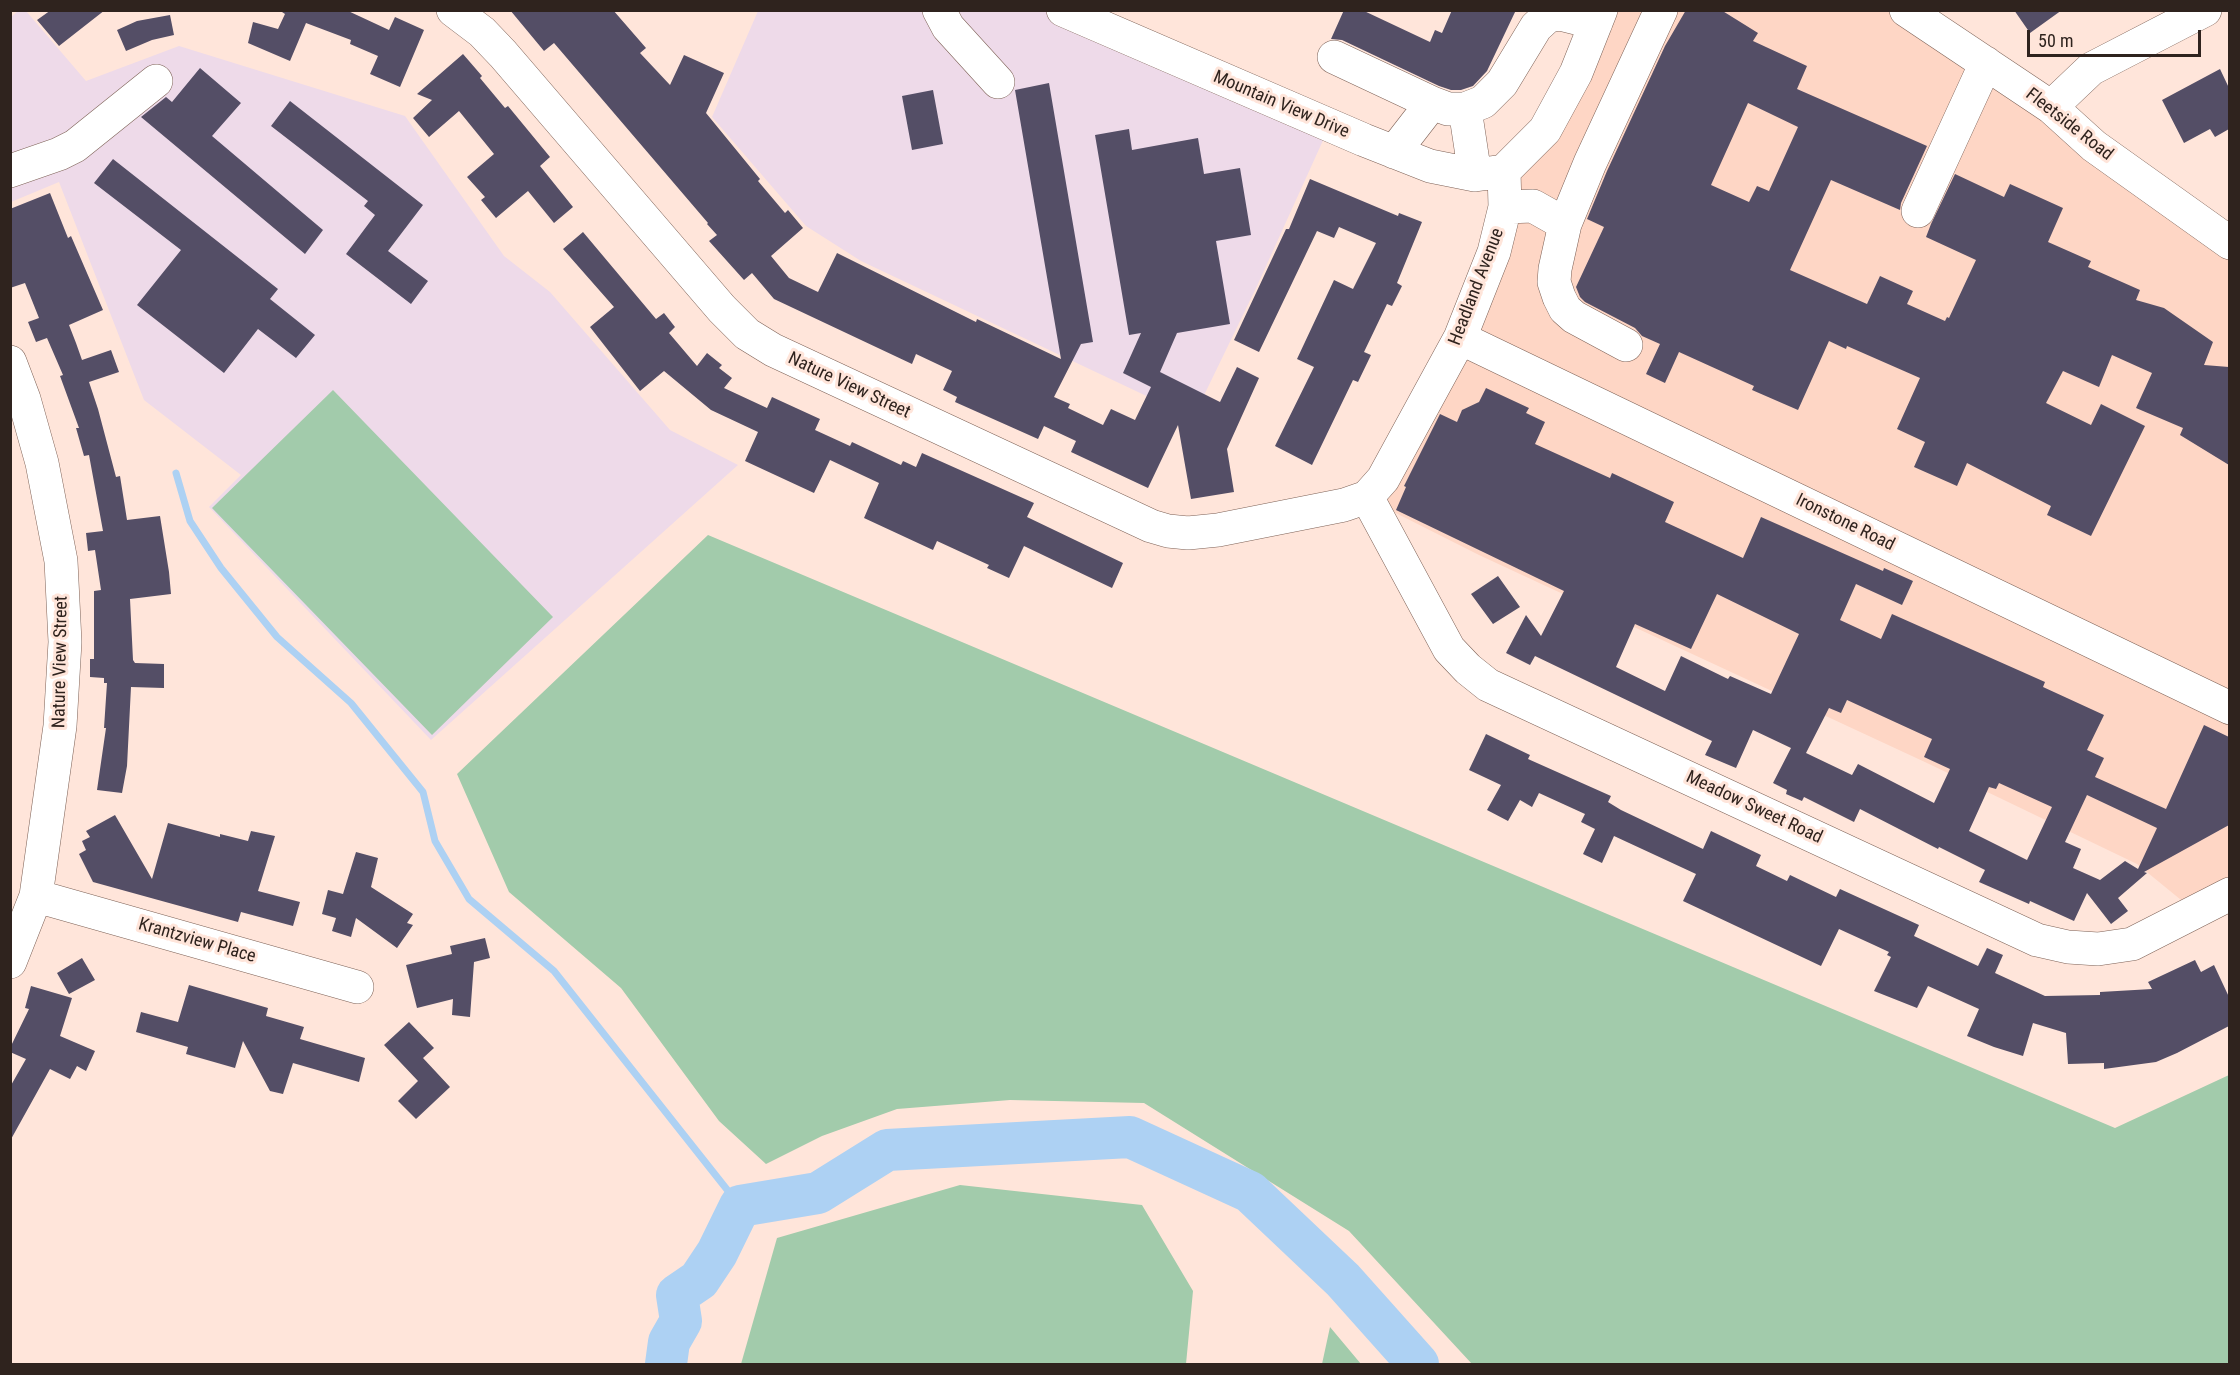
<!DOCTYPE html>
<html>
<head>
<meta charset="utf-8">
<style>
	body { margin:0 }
	#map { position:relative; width:2240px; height:1375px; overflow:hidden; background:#ffe5da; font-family:"Roboto Condensed",sans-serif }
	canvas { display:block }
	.frame { position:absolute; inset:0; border:12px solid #2f231e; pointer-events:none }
	.scale { position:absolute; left:2027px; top:30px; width:174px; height:27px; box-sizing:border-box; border:3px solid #2f231e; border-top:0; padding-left:8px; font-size:18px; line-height:21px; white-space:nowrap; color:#2f231e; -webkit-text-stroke:4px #ffe5da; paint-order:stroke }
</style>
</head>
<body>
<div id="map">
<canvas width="2240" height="1375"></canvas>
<div class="frame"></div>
<div class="scale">50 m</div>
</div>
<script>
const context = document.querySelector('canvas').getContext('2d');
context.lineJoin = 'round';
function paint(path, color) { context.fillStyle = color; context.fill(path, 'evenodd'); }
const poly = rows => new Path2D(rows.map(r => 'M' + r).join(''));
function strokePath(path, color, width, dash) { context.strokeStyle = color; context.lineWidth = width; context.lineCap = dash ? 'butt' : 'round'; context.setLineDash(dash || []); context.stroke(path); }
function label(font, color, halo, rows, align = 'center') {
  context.font = font + ' "Roboto Condensed",sans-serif'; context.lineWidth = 6; context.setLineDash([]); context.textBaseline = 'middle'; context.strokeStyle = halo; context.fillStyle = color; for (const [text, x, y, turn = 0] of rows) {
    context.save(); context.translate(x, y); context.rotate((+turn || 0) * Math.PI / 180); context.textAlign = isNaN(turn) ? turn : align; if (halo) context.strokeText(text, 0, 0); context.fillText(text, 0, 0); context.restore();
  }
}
paint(poly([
	[1600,11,1910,11,2229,242,2229,896,2197,913,2137,864,1927,763,1479,555,1366,498]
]), '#fed6c5');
paint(poly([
	[1065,10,1330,125,1257,286,1193,418,861,261,806,226,712,117,758,11],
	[18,11,26,11,86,81,179,46,405,116,504,256,550,292,670,430,738,465,431,740,209,507,241,475,144,400,59,182,11,202,10,18]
]), '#eedae9');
paint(poly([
	[333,390,553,617,432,735,212,508],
	[708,535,2115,1128,2229,1075,2229,1364,1472,1364,1349,1231,1144,1103,1010,1100,897,1109,822,1136,766,1164,719,1121,621,988,509,892,457,774],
	[960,1185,1142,1205,1193,1291,1186,1364,741,1364,777,1238],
	[1330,1327,1361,1364,1322,1364]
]), '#a2cbab');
strokePath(poly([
	[176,473,190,521,221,568,277,637,351,703,423,792,435,841,469,899,554,971,740,1206]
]), '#add1f3', 7);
strokePath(poly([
	[666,1364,669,1342,681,1321,677,1295,699,1280,717,1253,740,1206,818,1193,887,1150,1130,1137,1250,1192,1343,1280,1418,1364]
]), '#add1f3', 42);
paint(poly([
	[51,10,105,10,59,46,37,20],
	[279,10,346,10,389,30,395,17,424,30,400,87,370,74,378,56,350,44,351,40,306,23,290,61,248,43,253,22,278,29,285,14],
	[510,10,613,10,646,48,640,53,670,85,684,55,724,73,706,113,760,179,758,181,785,213,788,210,803,228,771,256,789,278,818,292,837,253,976,322,977,319,1061,359,1015,90,1049,83,1093,342,1081,344,1054,397,1070,404,1068,408,1103,425,1111,409,1135,420,1151,387,1123,373,1141,333,1129,335,1095,135,1129,129,1132,150,1198,138,1204,174,1240,168,1251,235,1216,241,1230,324,1177,333,1160,372,1220,402,1237,367,1259,378,1227,449,1234,492,1191,499,1178,425,1148,488,1071,452,1076,441,1044,426,1038,439,955,402,957,397,943,390,952,371,916,354,912,364,774,299,752,273,744,280,709,241,717,235,707,224,708,223,554,43,544,51],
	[1344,10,1362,10,1430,42,1435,30,1442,33,1452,10,1516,10,1487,71,1473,86,1461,90,1451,90,1439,86,1342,40,1331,39],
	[1686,10,1721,10,1758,33,1753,41,1807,66,1797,89,1927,146,1901,203,1900,210,1831,180,1790,270,1867,304,1880,276,1913,291,1907,304,1945,321,1947,317,1949,318,1976,260,1926,237,1931,224,1955,174,2004,197,2010,184,2063,208,2048,242,2091,261,2088,267,2140,290,2136,300,2164,308,2213,342,2204,365,2229,367,2229,465,2180,435,2183,428,2136,408,2152,373,2112,355,2099,387,2063,371,2046,403,2091,425,2101,404,2145,426,2091,536,2047,515,2051,506,1967,463,1957,486,1914,467,1925,442,1897,429,1920,378,1847,346,1846,349,1829,341,1798,410,1752,390,1754,386,1679,352,1665,383,1646,374,1660,344,1642,336,1635,328,1585,302,1580,297,1576,287,1604,227,1587,219,1607,171,1665,46],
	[1748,103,1798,127,1769,191,1757,186,1749,202,1711,185],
	[2014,10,2062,10,2030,33],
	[170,15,174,35,152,40,126,51,117,30,137,21],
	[463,54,482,76,480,78,505,108,508,106,550,157,540,166,573,207,554,223,528,191,496,218,481,200,485,197,467,177,494,154,459,111,429,137,413,118,432,100,417,94],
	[200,68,241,103,212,136,323,230,305,254,141,117,166,97,172,102],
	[2220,69,2229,88,2229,129,2215,137,2210,129,2184,143,2162,100],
	[933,90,943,144,912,150,902,96],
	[290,101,423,205,388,251,428,281,411,304,346,254,375,215,364,206,368,201,271,126],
	[113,159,278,289,270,299,315,335,296,358,258,329,224,373,137,305,181,250,94,183],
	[1310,179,1398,216,1399,213,1422,222,1397,283,1402,286,1392,306,1387,304,1364,352,1371,355,1358,382,1353,380,1312,465,1275,446,1314,367,1297,359,1334,280,1353,289,1376,243,1339,227,1334,238,1317,231,1259,352,1234,340,1286,229,1289,229],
	[50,193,68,238,71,236,103,310,69,325,76,343,82,360,111,350,119,372,89,382,98,409,116,477,120,476,127,520,160,516,169,572,171,594,130,599,133,660,135,663,164,664,164,688,131,687,127,766,122,793,97,790,106,728,104,728,107,683,104,683,104,678,90,677,90,659,94,659,94,591,101,590,95,550,88,551,86,533,103,531,89,455,84,456,76,428,79,428,60,376,63,375,47,338,36,342,28,322,39,318,25,283,10,288,10,209],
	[583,232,656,319,664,313,675,327,669,333,697,366,707,353,722,365,719,368,732,378,724,388,767,408,772,397,820,419,815,430,850,446,852,442,901,465,903,461,916,467,922,453,1034,503,1027,517,1123,563,1112,588,1024,546,1009,578,987,568,989,565,937,541,933,550,864,518,879,483,830,460,814,493,745,461,758,432,711,410,664,371,640,391,590,327,614,307,563,249],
	[1486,388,1529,408,1526,413,1545,422,1535,444,1610,478,1612,473,1674,502,1665,522,1743,558,1761,517,1883,571,1884,568,1913,581,1902,605,1856,584,1840,620,1881,639,1892,614,2045,682,2043,687,2104,715,2087,750,2104,758,2095,777,2166,809,2204,725,2229,737,2229,825,2144,872,2147,873,2118,898,2128,911,2111,924,2087,893,2074,921,2030,901,2029,904,1979,882,1985,870,1939,847,1938,849,1860,809,1854,822,1804,797,1802,801,1786,794,1787,790,1773,783,1791,748,1753,730,1736,768,1705,755,1712,741,1535,656,1530,665,1506,653,1526,615,1541,636,1564,591,1396,510,1406,487,1404,486,1440,414,1457,422,1462,410,1479,402],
	[1717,594,1799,634,1771,694,1730,676,1728,679,1681,656,1665,691,1616,667,1635,624,1691,649],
	[1847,700,1932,739,1924,757,1950,769,1934,803,1858,764,1852,775,1806,753,1829,708,1841,713],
	[1999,783,2052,807,2027,860,1969,831,1989,787,1996,789],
	[2087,795,2157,828,2138,869,2125,861,2100,880,2073,868,2081,849,2065,842],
	[1498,576,1520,607,1493,624,1471,594],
	[1486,734,1530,755,1528,759,1611,796,1608,802,1621,810,1703,849,1711,831,1761,855,1756,866,1787,881,1790,875,1836,897,1840,889,1919,925,1914,936,1978,966,1987,948,2003,955,1995,973,2045,996,2100,995,2100,992,2152,989,2148,982,2195,960,2201,972,2214,965,2229,997,2229,1026,2177,1053,2156,1062,2104,1069,2104,1063,2068,1064,2066,1033,2033,1023,2023,1056,1994,1047,1967,1036,1979,1009,1928,986,1917,1008,1874,991,1891,957,1887,955,1889,952,1874,945,1839,929,1821,966,1683,901,1696,874,1614,836,1602,863,1583,854,1595,829,1581,822,1585,814,1539,793,1532,807,1520,800,1508,821,1487,810,1501,785,1469,770],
	[115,815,152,879,168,823,220,837,220,834,248,841,251,831,275,836,258,891,300,902,293,926,241,912,238,922,93,882,79,854,86,850,82,841,90,837,86,831],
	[356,852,378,858,371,887,413,914,407,923,413,925,397,948,356,918,351,937,332,931,336,918,322,914,328,890,343,894],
	[485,938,490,958,474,962,470,1017,452,1015,453,999,417,1008,406,965,452,954,450,946],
	[82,958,95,980,69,994,57,973],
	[189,985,268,1008,266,1016,304,1027,300,1039,365,1058,359,1082,293,1063,283,1094,270,1091,243,1041,235,1068,186,1054,188,1047,136,1032,141,1012,178,1022],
	[31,986,72,998,60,1036,95,1051,86,1071,77,1066,70,1079,50,1069,10,1141,10,1087,26,1059,10,1052,10,1048,29,1009,25,1008],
	[409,1022,434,1048,423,1058,450,1087,416,1119,398,1101,418,1081,384,1045]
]), '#544e66');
const minor = poly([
	[453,10,482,32,503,54,722,309,747,334,773,350,1151,526,1168,531,1188,533,1218,530,1344,505,1367,497,1383,479,1460,338,1494,252,1505,207,1504,171,1545,130,1576,73,1601,10],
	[939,10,948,27,998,82],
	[1063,10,1364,140,1430,166,1475,175,1504,171],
	[1906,10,2051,107,2094,146,2230,243],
	[1334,57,1432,103,1448,109,1465,109,1483,102,1502,83,1536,27,1548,16,1560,14,1596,23],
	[2051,107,2091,69,2205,10],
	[1465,109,1475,175],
	[1394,152,1432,103],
	[10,171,59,154,75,146,156,81],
	[1505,207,1533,206,1565,224,1590,163,1661,10],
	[1918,211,1986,63],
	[1565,224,1555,269,1554,282,1559,297,1565,309,1574,317,1626,345],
	[1460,338,2230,708],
	[10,362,24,399,42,463,61,561,65,642,60,726,36,896,10,962],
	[1367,497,1449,649,1468,669,1488,685,2037,940,2068,947,2098,949,2132,944,2230,894],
	[36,896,357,987]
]);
strokePath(minor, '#7e6257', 34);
strokePath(minor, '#fff', 33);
label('18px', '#2f231e', '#ffe5da', [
	["Mountain View Drive",1281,105,23],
	["Fleetside Road",2069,125,38],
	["Headland Avenue",1477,287,-69],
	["Nature View Street",849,386,25],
	["Ironstone Road",1845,523,26],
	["Nature View Street",61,662,-89],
	["Meadow Sweet Road",1754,808,25],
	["Krantzview Place",197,941,16]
]);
</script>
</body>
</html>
